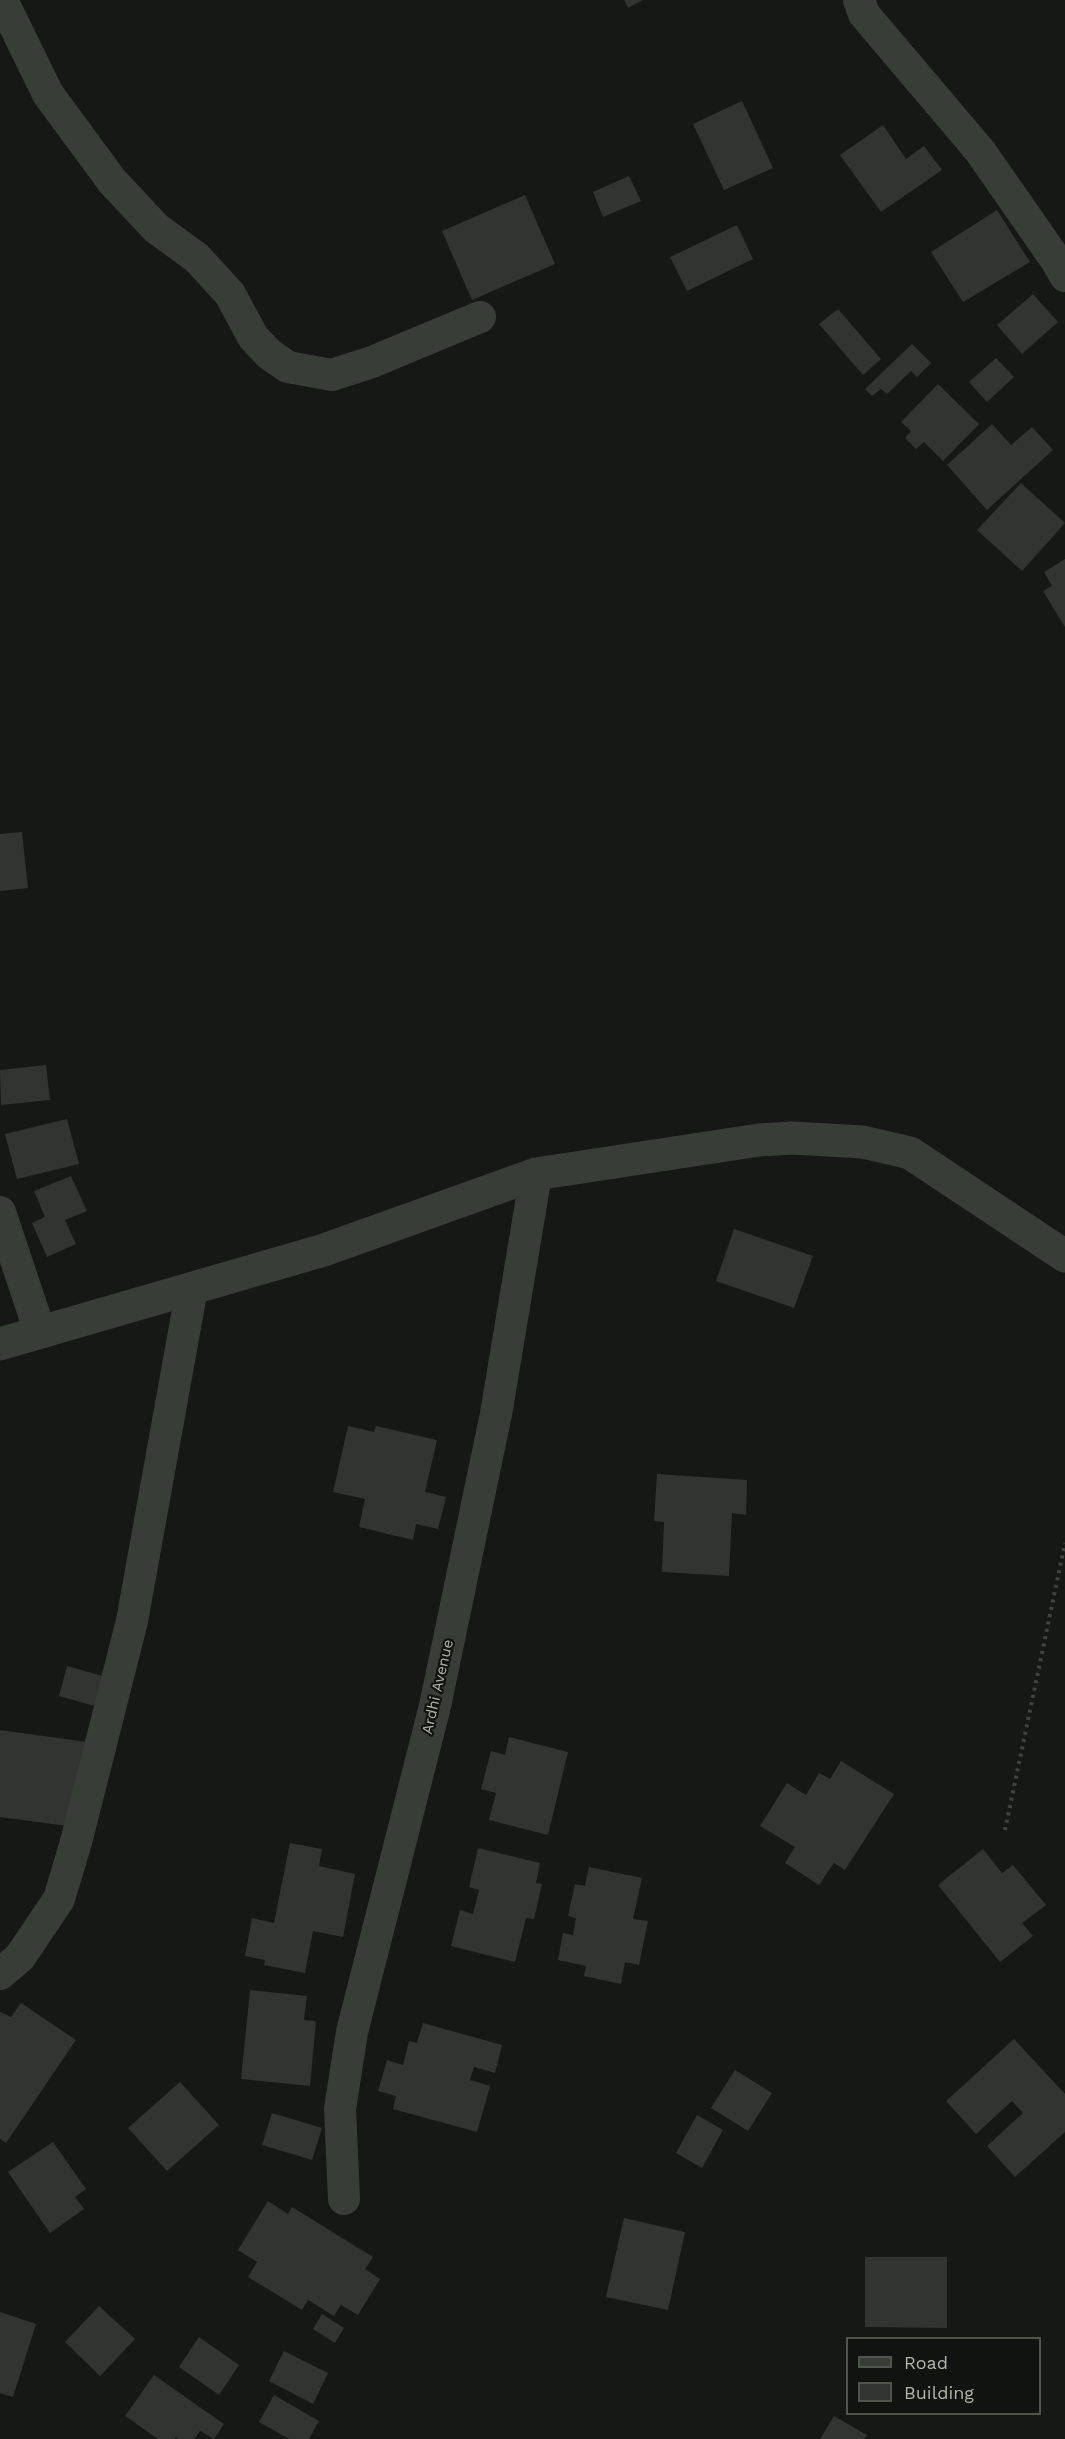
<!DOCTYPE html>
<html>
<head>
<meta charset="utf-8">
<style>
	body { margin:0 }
	#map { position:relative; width:1065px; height:2439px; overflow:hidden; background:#161816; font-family:"Work Sans",sans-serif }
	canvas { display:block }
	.legend { position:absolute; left:846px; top:2337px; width:195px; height:78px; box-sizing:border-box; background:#111311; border:2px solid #50554d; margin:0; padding:8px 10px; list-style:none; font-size:18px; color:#afb7a8 }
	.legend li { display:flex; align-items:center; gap:12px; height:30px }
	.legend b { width:30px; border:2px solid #50554d }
</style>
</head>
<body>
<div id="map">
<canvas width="1065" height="2439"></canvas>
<ul class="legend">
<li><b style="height:8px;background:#393d37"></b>Road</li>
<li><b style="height:16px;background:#313431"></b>Building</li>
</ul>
</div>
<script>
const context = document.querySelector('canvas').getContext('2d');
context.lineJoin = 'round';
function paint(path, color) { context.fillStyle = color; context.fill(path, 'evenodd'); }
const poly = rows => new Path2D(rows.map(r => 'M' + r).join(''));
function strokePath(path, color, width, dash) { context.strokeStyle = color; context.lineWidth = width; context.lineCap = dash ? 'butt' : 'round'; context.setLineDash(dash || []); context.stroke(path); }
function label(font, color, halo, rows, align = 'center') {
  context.font = font + ' "Work Sans",sans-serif'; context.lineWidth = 4.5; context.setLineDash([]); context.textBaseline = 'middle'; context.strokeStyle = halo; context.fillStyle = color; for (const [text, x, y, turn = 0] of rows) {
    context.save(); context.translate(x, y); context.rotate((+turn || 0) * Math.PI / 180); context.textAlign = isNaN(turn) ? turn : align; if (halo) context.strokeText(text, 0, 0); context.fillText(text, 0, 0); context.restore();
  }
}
paint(poly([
	[624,0,643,0,628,8],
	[742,101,773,168,724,190,693,124],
	[883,125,906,159,924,146,942,170,881,212,840,155],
	[629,176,641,201,603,217,593,192],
	[525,195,555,264,472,300,442,231],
	[997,210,1030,262,963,302,931,252],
	[737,225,753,259,687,291,670,257],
	[1033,294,1058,322,1022,354,997,325],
	[838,309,881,359,863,375,819,324],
	[912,344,931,363,917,377,911,371,887,394,881,389,872,396,865,389],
	[996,358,1014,377,987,402,969,382],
	[938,384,979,424,943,461,924,442,916,449,905,438,911,431,901,422],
	[992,424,1011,445,1032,427,1053,450,987,510,947,465],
	[1021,483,1065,523,1022,571,977,530],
	[1065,559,1065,627,1043,591,1052,586,1044,572],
	[22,832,28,888,0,891,0,834],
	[46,1065,50,1100,1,1105,0,1070],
	[67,1119,79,1164,17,1179,5,1134],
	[71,1176,87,1211,65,1220,76,1244,47,1257,32,1223,45,1217,34,1191],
	[734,1229,813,1256,794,1308,716,1281],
	[348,1426,374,1432,376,1426,437,1440,425,1492,446,1497,438,1529,416,1524,413,1540,359,1527,365,1499,333,1492],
	[657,1474,747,1480,746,1515,732,1513,729,1576,662,1572,664,1522,654,1521],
	[67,1666,106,1677,98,1707,59,1696],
	[0,1730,87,1742,75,1827,0,1817],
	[509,1737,568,1752,548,1835,489,1820,496,1793,481,1789,491,1751,505,1755],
	[841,1761,894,1794,845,1870,834,1863,819,1885,785,1863,795,1847,760,1826,787,1783,806,1795,819,1773,830,1779],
	[290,1843,322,1849,319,1866,355,1874,343,1937,313,1931,305,1973,264,1965,265,1960,245,1956,252,1918,274,1923],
	[478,1848,540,1863,536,1883,542,1884,534,1919,526,1918,515,1962,451,1946,460,1910,473,1914,479,1890,469,1887],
	[983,1849,1002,1873,1013,1865,1046,1905,1022,1923,1033,1936,1000,1962,938,1885],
	[589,1867,642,1878,633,1919,648,1921,639,1965,625,1962,621,1984,584,1976,586,1966,558,1960,563,1933,573,1935,576,1918,568,1916,575,1884,585,1886],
	[250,1990,307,1996,304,2020,316,2021,310,2086,241,2079],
	[21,2003,76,2040,6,2143,0,2139,0,2012,11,2017],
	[423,2023,502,2045,495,2073,474,2067,470,2080,490,2086,477,2132,393,2109,396,2096,378,2091,387,2060,403,2065,409,2041,417,2043],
	[1014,2039,1065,2094,1065,2132,1015,2177,987,2146,1023,2113,1012,2101,976,2134,946,2101],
	[735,2070,772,2093,748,2131,711,2108],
	[180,2082,219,2125,167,2171,128,2128],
	[272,2113,322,2128,312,2160,262,2145],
	[697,2115,723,2130,702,2168,676,2153],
	[53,2142,86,2189,75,2197,84,2209,50,2233,8,2172],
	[268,2201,288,2214,292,2207,373,2257,365,2269,380,2279,358,2315,341,2305,334,2316,308,2300,302,2310,248,2277,257,2262,238,2250],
	[624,2218,685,2232,668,2310,606,2297],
	[865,2257,947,2257,947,2328,865,2327],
	[99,2306,135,2339,100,2376,65,2342],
	[0,2312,36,2324,13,2397,0,2393],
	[322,2314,344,2328,335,2343,313,2329],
	[199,2337,239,2365,219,2395,179,2367],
	[284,2351,328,2373,313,2404,269,2381],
	[154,2375,224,2424,214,2439,200,2431,194,2439,179,2439,176,2437,174,2439,158,2439,125,2416],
	[274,2395,319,2421,309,2439,289,2439,259,2422],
	[834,2416,867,2435,864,2439,820,2439]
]), '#313431');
strokePath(poly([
	[1005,1830,1065,1543]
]), '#40443d', 4, [3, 4.5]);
strokePath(poly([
	[2,0,48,94,112,181,156,228,197,258,230,294,253,337,269,354,288,367,332,375,372,362,480,317],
	[859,0,864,14,980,151,1056,260,1065,276],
	[0,1212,40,1332],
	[0,1974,20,1957,59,1899,76,1842,132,1621,192,1288],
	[344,2199,340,2109,352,2032,435,1706,496,1414,536,1174]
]), '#393d37', 32);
strokePath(poly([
	[0,1344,324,1250,536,1174,759,1140,792,1138,863,1142,910,1153,1065,1256]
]), '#393d37', 33);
label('15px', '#afb7a8', '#111311', [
	["Ardhi Avenue",438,1687,-77]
]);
</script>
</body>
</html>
